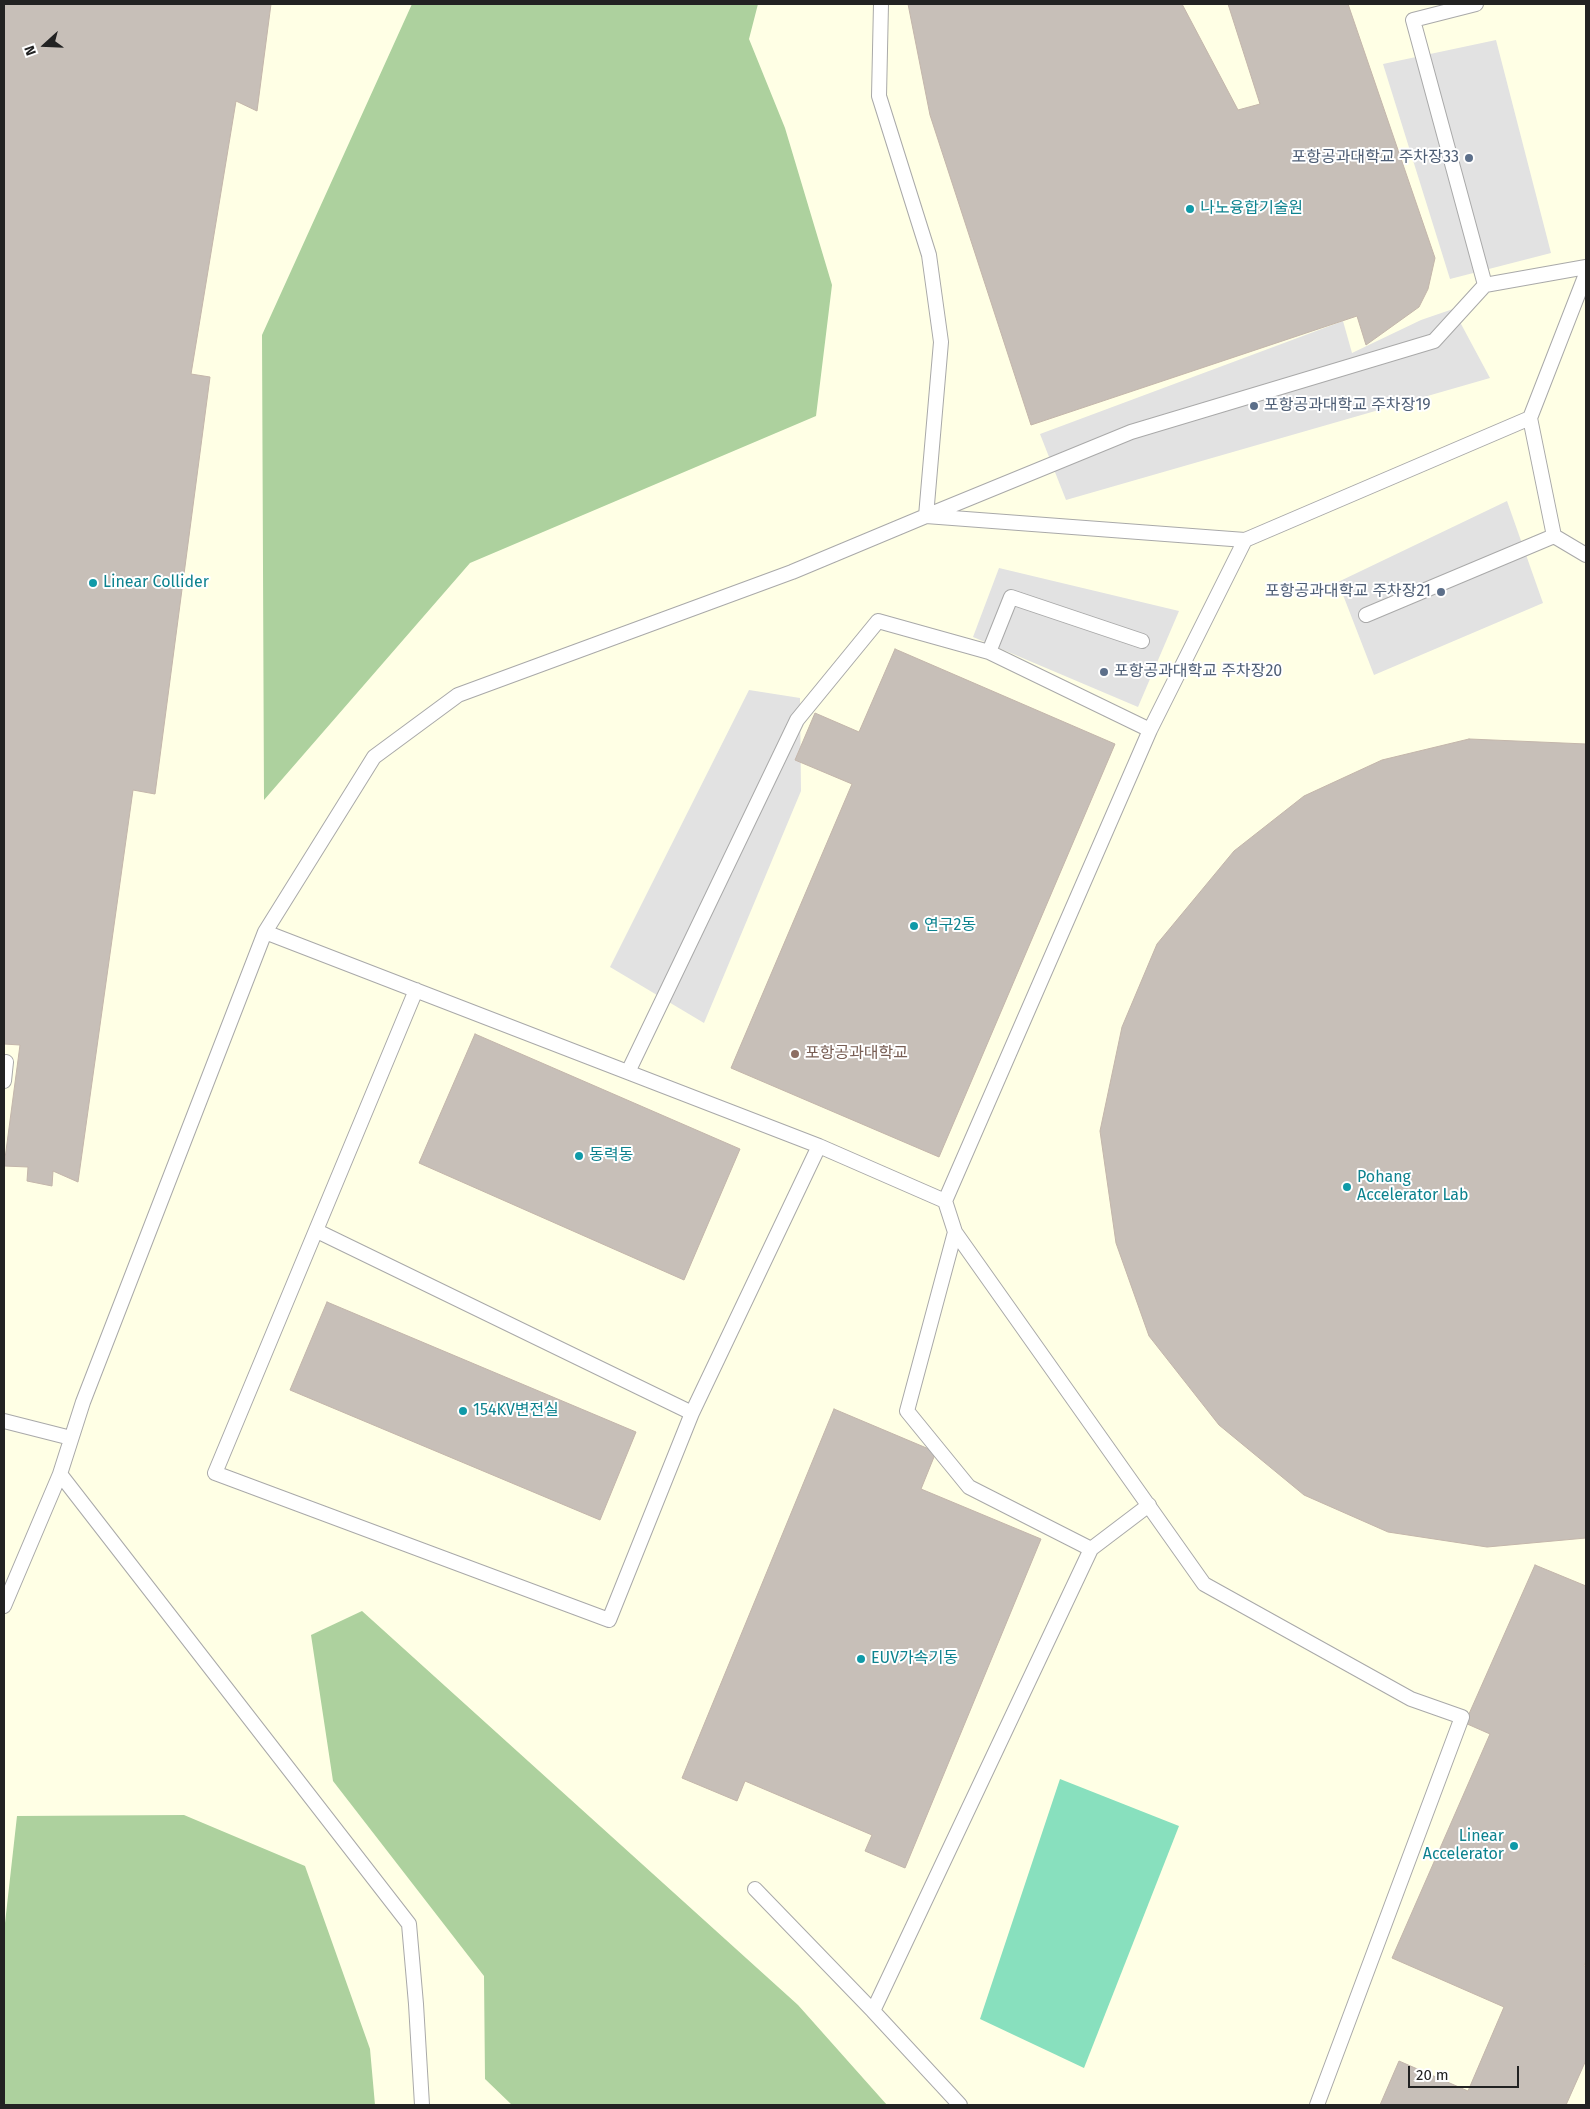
<!DOCTYPE html>
<html>
<head>
<meta charset="utf-8">
<style>
	body { margin:0 }
	#map { position:relative; width:1590px; height:2109px; overflow:hidden; background:#f2efe9; font-family:"Fira Sans",sans-serif }
	canvas { display:block }
	.frame { position:absolute; inset:0; border:5px solid #222; pointer-events:none }
	.north { position:absolute; left:20px; top:20px; width:50px; height:50px; -webkit-text-stroke:4px #fff; paint-order:stroke; rotate:250deg; font-size:14px; font-weight:700; line-height:20px; text-align:center; color:#222 }
	.north::after { content:''; display:block; margin:auto; width:18px; height:22px; background:#222; clip-path:polygon(50% 0,100% 100%,50% 72%,0 100%) }
	.scale { position:absolute; left:1408px; top:2066px; width:111px; height:22px; box-sizing:border-box; border:2px solid #222; border-top:0; padding-left:6px; font-size:15px; line-height:18px; white-space:nowrap; color:#222; -webkit-text-stroke:4px #fff; paint-order:stroke }
</style>
</head>
<body>
<div id="map">
<canvas width="1590" height="2109"></canvas>
<div class="frame"></div>
<div class="north">N</div>
<div class="scale">20 m</div>
</div>
<script>
const context = document.querySelector('canvas').getContext('2d');
context.lineJoin = 'round';
function paint(path, color) { context.fillStyle = color; context.fill(path, 'evenodd'); }
const poly = rows => new Path2D(rows.map(r => 'M' + r).join(''));
function strokePath(path, color, width, dash) { context.strokeStyle = color; context.lineWidth = width; context.lineCap = dash ? 'butt' : 'round'; context.setLineDash(dash || []); context.stroke(path); }
function label(font, color, halo, rows, align = 'center') {
  context.font = font + ' "Fira Sans","Noto Sans KR",sans-serif'; context.lineWidth = 4; context.setLineDash([]); context.textBaseline = 'middle'; context.strokeStyle = halo; context.fillStyle = color; for (const [text, x, y, turn = 0] of rows) {
    context.save(); context.translate(x, y); context.rotate((+turn || 0) * Math.PI / 180); context.textAlign = isNaN(turn) ? turn : align; if (halo) context.strokeText(text, 0, 0); context.fillText(text, 0, 0); context.restore();
  }
}
paint(poly([
	[4,4,1586,4,1586,2105,4,2105]
]), '#ffffe5');
paint(poly([
	[412,4,758,4,749,39,785,128,832,285,816,416,470,563,264,800,262,335],
	[362,1611,798,2005,887,2105,512,2105,485,2079,484,1976,333,1781,311,1635],
	[184,1815,305,1866,370,2049,375,2105,4,2105,4,1932,17,1816]
]), '#add19e');
paint(poly([
	[1060,1779,1179,1826,1084,2068,980,2019]
]), '#88e0be');
paint(poly([
	[1496,40,1551,253,1450,279,1383,64],
	[1453,309,1490,378,1066,500,1040,434,1343,321,1352,353,1421,320],
	[1507,501,1543,603,1374,675,1338,582],
	[999,568,1179,611,1138,707,973,637],
	[749,690,800,698,801,791,704,1023,610,967]
]), '#e2e2e2');
const building = poly([
	[4,4,271,4,257,111,236,101,191,374,210,377,155,794,133,790,78,1182,53,1171,52,1186,27,1181,28,1167,4,1166,20,1045,4,1044,4,4],
	[908,4,1182,4,1238,110,1260,104,1228,4,1348,4,1435,258,1428,289,1419,307,1366,345,1357,316,1031,425,930,115,908,4],
	[895,649,1115,744,939,1157,731,1068,852,784,795,760,815,713,859,732,895,649],
	[1469,739,1586,744,1586,1538,1487,1547,1388,1532,1304,1495,1219,1425,1149,1336,1116,1243,1100,1131,1122,1027,1157,944,1234,851,1304,796,1382,760,1469,739],
	[475,1034,740,1149,684,1280,419,1163,475,1034],
	[327,1302,636,1432,600,1520,290,1390,327,1302],
	[834,1409,936,1452,921,1489,1041,1539,905,1868,865,1851,872,1835,745,1781,737,1801,682,1778,834,1409],
	[1535,1565,1586,1586,1586,1961,1584,1966,1586,1967,1586,2060,1566,2105,1380,2105,1399,2061,1468,2091,1504,2007,1392,1958,1490,1734,1465,1723,1535,1565]
]);
paint(building, '#c7bfb8');
strokePath(building, '#c4b6ab', 1);
const service = poly([
	[881,4,879,96,929,255,941,342,926,516,1131,432,1434,341,1485,285],
	[1476,4,1413,20,1485,285,1586,267],
	[1530,418,1554,536,1586,555],
	[1366,615,1554,536],
	[1142,641,1011,597,989,652,1150,730],
	[265,932,819,1146,945,1201],
	[416,990,215,1473,609,1620,692,1413,819,1146],
	[628,1072,797,720,878,621,989,652],
	[4,1081,6,1062],
	[317,1231,692,1413],
	[955,1232,907,1411,969,1487,1091,1549,1149,1505],
	[4,1421,71,1438],
	[4,1606,60,1474],
	[755,1889,873,2011,1091,1549],
	[873,2011,960,2105],
	[422,2105,416,2004,409,1924,60,1474,83,1402,265,932,374,757,458,695,792,572,926,516,1245,540],
	[1317,2105,1462,1717,1411,1699,1204,1584,955,1232,945,1201,1150,730,1245,540,1530,418,1586,274]
]);
strokePath(service, '#a9a9a9', 16);
strokePath(service, '#fff', 14);
for (const [x, y, r, color] of [
	[1469,158,5,"#5c6f8a"],
	[1190,209,5,"#0f9aa8"],
	[1254,406,5,"#5c6f8a"],
	[93,583,5,"#0f9aa8"],
	[1441,592,5,"#5c6f8a"],
	[1104,672,5,"#5c6f8a"],
	[914,926,5,"#0f9aa8"],
	[795,1054,5,"#8d6e63"],
	[579,1156,5,"#0f9aa8"],
	[1347,1187,5,"#0f9aa8"],
	[463,1411,5,"#0f9aa8"],
	[861,1659,5,"#0f9aa8"],
	[1514,1846,5,"#0f9aa8"]
]) { const dot = new Path2D(); dot.arc(x, y, r, 0, 2 * Math.PI); context.fillStyle = color; context.fill(dot); strokePath(dot, '#fff', 2); }
label('16px', '#4e5e75', '#fff', [
	["포항공과대학교 주차장33",1459,158],
	["포항공과대학교 주차장19",1264,406,"left"],
	["포항공과대학교 주차장21",1431,592],
	["포항공과대학교 주차장20",1114,672,"left"]
], 'right');
label('16px', '#0d838f', '#fff', [
	["나노융합기술원",1200,209],
	["Linear Collider",103,583],
	["연구2동",924,926],
	["동력동",589,1156],
	["Pohang",1357,1178],
	["Accelerator Lab",1357,1196],
	["154KV변전실",473,1411],
	["EUV가속기동",871,1659],
	["Linear",1504,1837,"right"],
	["Accelerator",1504,1855,"right"]
], 'left');
label('16px', '#785e54', '#fff', [
	["포항공과대학교",805,1054]
], 'left');
</script>
</body>
</html>
